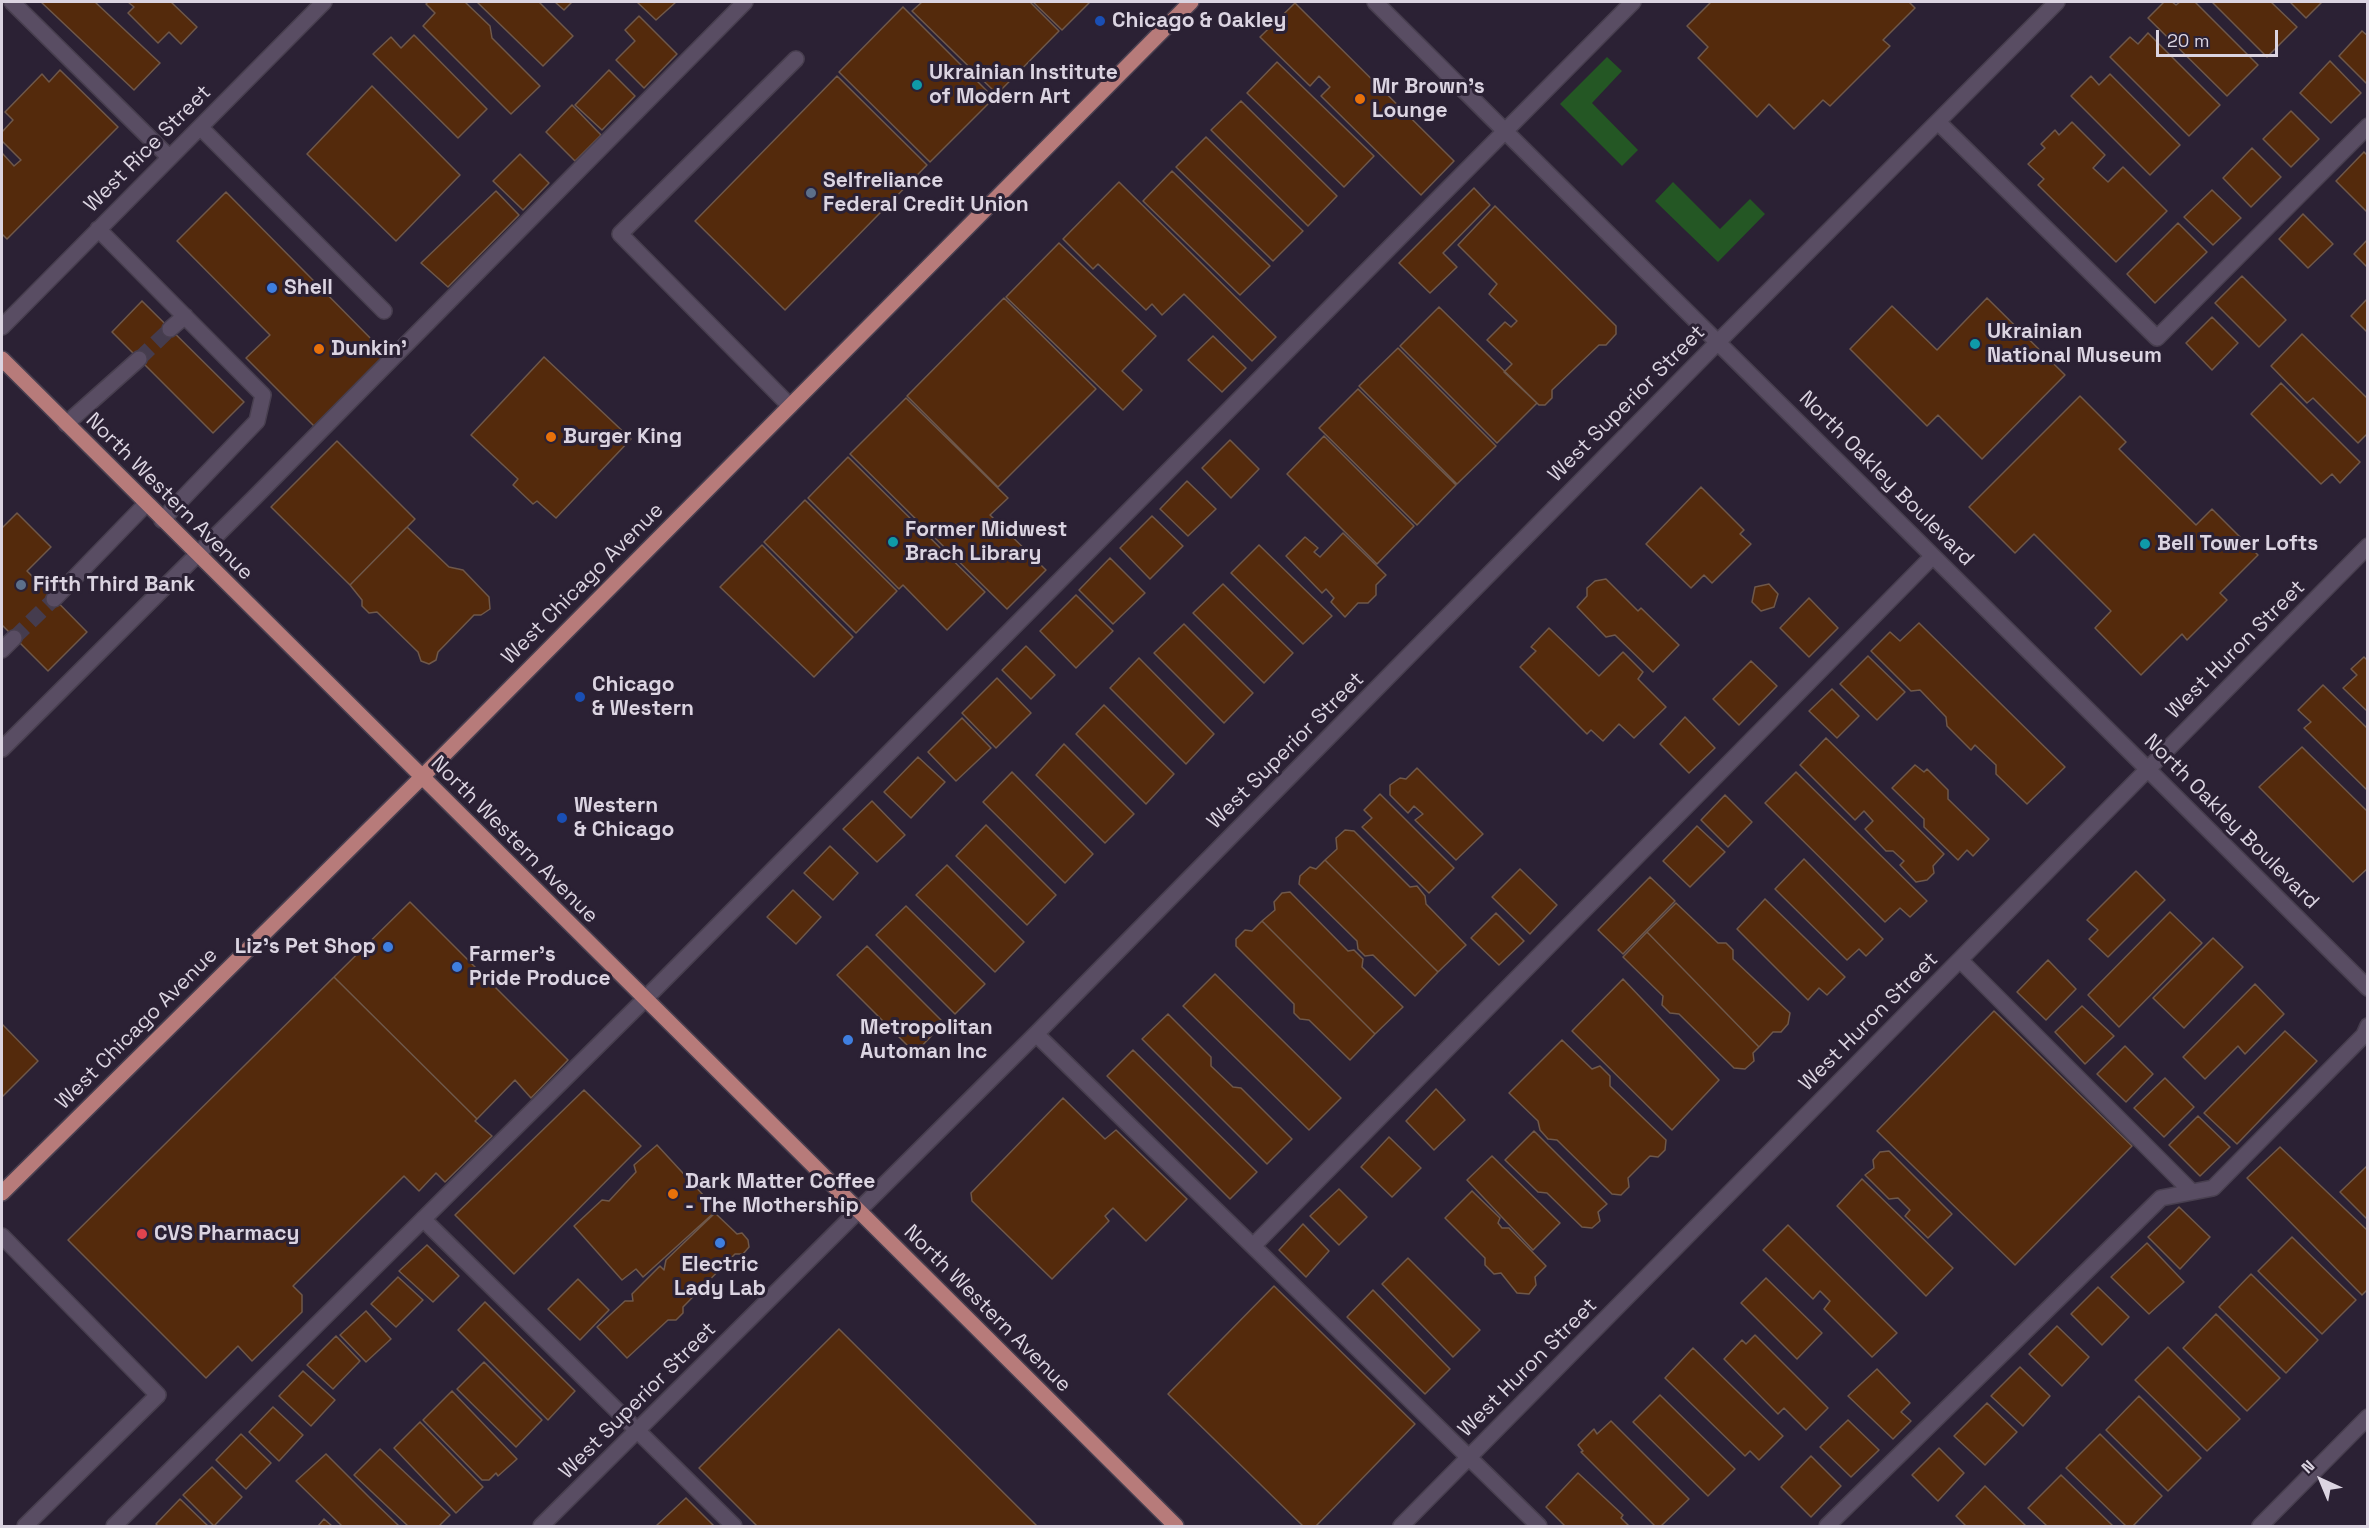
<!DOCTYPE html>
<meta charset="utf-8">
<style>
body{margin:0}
#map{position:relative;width:2369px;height:1528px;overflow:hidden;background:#2b2134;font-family:"Space Grotesk",sans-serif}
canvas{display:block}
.frame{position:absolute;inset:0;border:3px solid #dbd4e1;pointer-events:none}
.north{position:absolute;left:2291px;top:1450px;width:60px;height:60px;-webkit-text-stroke:4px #2b2134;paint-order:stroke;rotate:316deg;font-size:16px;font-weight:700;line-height:24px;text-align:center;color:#dbd4e1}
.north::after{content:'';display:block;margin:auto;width:21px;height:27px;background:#dbd4e1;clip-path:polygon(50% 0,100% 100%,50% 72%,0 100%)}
.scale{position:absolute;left:2156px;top:30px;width:122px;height:27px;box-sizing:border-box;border:3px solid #dbd4e1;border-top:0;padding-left:8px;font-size:18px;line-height:21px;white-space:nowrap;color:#dbd4e1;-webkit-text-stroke:4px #2b2134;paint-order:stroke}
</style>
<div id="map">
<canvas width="2369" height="1528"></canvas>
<div class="frame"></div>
<div class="north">N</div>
<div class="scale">20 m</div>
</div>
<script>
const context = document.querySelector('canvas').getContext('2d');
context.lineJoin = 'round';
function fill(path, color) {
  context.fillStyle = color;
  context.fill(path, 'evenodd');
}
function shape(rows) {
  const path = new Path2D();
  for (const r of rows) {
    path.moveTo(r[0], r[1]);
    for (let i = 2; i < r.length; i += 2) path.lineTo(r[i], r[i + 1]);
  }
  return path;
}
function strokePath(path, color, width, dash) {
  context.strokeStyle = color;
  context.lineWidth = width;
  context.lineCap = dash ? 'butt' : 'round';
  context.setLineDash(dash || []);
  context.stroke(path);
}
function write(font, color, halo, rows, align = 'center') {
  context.font = font + ' "Space Grotesk",sans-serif';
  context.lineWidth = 6;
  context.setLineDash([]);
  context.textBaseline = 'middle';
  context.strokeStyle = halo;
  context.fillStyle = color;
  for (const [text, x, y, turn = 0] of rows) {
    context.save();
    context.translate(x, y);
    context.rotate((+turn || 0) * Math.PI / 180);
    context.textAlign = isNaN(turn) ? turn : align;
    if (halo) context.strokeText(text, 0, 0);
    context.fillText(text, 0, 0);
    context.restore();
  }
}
fill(shape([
 [1607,57,1622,71,1592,103,1638,150,1622,166,1560,104],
 [1673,182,1720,229,1750,199,1765,214,1718,262,1655,201]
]), '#245724');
const building = shape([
 [41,2,95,2,160,63,134,90,41,2],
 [128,2,171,2,197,27,181,44,169,32,158,43,128,13,134,7,128,2],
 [428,2,465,2,490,26,492,38,540,86,511,114,423,26,435,13,426,4,428,2],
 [477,2,539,2,573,36,543,66,477,2],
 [555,2,572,2,564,10,555,2],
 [637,2,676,2,656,20,637,2],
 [922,2,1030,2,1059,31,997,94,912,11,922,2],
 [1033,2,1090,2,1062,30,1033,2],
 [1711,2,1909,2,1915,8,1883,40,1890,46,1830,106,1823,100,1794,129,1769,104,1757,117,1698,58,1708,47,1687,26,1711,2],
 [2164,2,2172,2,2176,5,2180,2,2195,2,2258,65,2227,96,2148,18,2164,2],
 [2212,2,2271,2,2297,27,2267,57,2212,2],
 [2290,2,2322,2,2306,18,2290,2],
 [1295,3,1454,161,1421,195,1321,96,1330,87,1319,76,1310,86,1260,37,1295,3],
 [903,7,994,98,930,162,839,72,903,7],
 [639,16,677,54,644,88,616,60,635,41,625,30,639,16],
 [2362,31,2368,36,2368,85,2339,56,2362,31],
 [2148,33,2220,105,2189,136,2110,57,2130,37,2138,44,2148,33],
 [414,35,487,109,458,138,373,54,391,37,401,48,414,35],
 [2330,61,2361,93,2331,123,2300,93,2330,61],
 [1277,62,1374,156,1344,187,1247,93,1277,62],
 [60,70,118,127,7,239,2,234,2,153,14,166,21,160,2,141,2,132,13,120,5,112,42,74,49,82,60,70],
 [609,70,635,96,602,130,575,105,609,70],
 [2110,74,2180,145,2150,175,2071,96,2091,76,2099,85,2110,74],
 [837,76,927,165,785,310,695,221,837,76],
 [372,86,460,175,396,241,307,154,372,86],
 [1241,101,1337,196,1308,226,1211,130,1241,101],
 [572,105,601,135,575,161,546,132,572,105],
 [2291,111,2319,139,2291,167,2263,139,2291,111],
 [2072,122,2105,155,2093,168,2108,182,2123,167,2167,211,2116,262,2038,185,2044,179,2028,164,2045,148,2041,144,2055,130,2059,135,2072,122],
 [1206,137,1303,231,1273,261,1176,167,1206,137],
 [2252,148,2281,177,2251,207,2223,178,2252,148],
 [2364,152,2368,156,2367,212,2336,181,2364,152],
 [520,154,549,183,523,210,493,181,520,154],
 [1172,171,1270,266,1240,295,1143,201,1172,171],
 [1119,182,1276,337,1252,361,1184,294,1162,315,1152,304,1146,310,1098,264,1093,269,1063,239,1119,182],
 [1474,188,1490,205,1443,253,1457,267,1430,293,1399,263,1474,188],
 [2212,190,2241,218,2213,245,2184,217,2212,190],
 [496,191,519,215,448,287,421,263,496,191],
 [226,192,384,352,384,359,315,427,246,358,270,335,177,241,226,192],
 [1495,206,1616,326,1616,334,1606,345,1599,345,1552,390,1552,398,1545,405,1539,405,1504,372,1512,364,1487,340,1505,322,1511,327,1517,321,1489,294,1497,284,1458,245,1495,206],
 [2303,214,2333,244,2308,268,2279,239,2303,214],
 [2178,223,2207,252,2155,303,2127,274,2178,223],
 [2368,239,2368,268,2354,254,2368,239],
 [1059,243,1156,336,1122,371,1142,390,1123,410,1006,297,1059,243],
 [2242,276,2286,320,2259,347,2215,303,2242,276],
 [1004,298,1096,389,998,487,907,396,1004,298],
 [1987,298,2065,375,1982,459,1938,415,1927,426,1850,349,1892,306,1937,350,1987,298],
 [2368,298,2368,333,2351,316,2368,298],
 [142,301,244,402,213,433,112,332,142,301],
 [1439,307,1537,403,1497,443,1400,346,1439,307],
 [2212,317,2238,343,2212,370,2186,343,2212,317],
 [2302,334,2368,399,2368,433,2358,443,2313,398,2307,403,2271,366,2302,334],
 [1213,336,1246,368,1222,392,1188,360,1213,336],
 [1398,348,1496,446,1457,484,1359,386,1398,348],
 [544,357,631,439,556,518,537,501,533,504,513,485,518,479,471,435,544,357],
 [2281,383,2360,462,2340,483,2332,474,2321,484,2251,414,2281,383],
 [1358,389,1456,485,1417,525,1319,428,1358,389],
 [2080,396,2126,442,2119,449,2196,525,2212,509,2258,555,2220,593,2227,600,2187,640,2182,634,2141,675,2095,628,2111,611,2034,534,2015,553,1969,507,2080,396],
 [906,398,1008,498,990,515,1046,570,1007,609,850,454,906,398],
 [1324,436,1414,526,1377,564,1287,474,1324,436],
 [1230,440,1259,469,1231,498,1202,468,1230,440],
 [337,441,415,519,350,585,271,507,337,441],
 [848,457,985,592,947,630,903,585,899,589,808,498,848,457],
 [1187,481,1216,509,1188,536,1160,509,1187,481],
 [1701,487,1744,530,1740,534,1751,544,1712,583,1704,575,1691,588,1646,544,1701,487],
 [805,500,897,591,856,633,764,542,805,500],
 [17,513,51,547,27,571,87,632,48,671,2,625,2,528,17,513],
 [1152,516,1183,546,1150,579,1120,548,1152,516],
 [407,527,449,567,463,570,489,597,490,609,481,615,474,615,438,652,436,660,429,664,421,661,418,652,377,612,369,613,362,606,362,600,350,585,407,527],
 [1343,533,1386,575,1376,585,1376,595,1368,603,1358,603,1345,617,1331,602,1334,598,1326,589,1322,593,1286,556,1305,537,1318,548,1314,552,1320,557,1343,533],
 [762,545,853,637,814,677,720,587,762,545],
 [1259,545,1332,616,1303,644,1231,573,1259,545],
 [1110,558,1145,593,1113,624,1079,590,1110,558],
 [1606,579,1638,611,1641,608,1679,645,1653,672,1615,635,1606,637,1577,607,1587,596,1587,588,1595,581,1606,579],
 [1223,584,1293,653,1264,683,1193,613,1223,584],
 [1769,584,1778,594,1774,607,1761,611,1752,602,1755,587,1769,584],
 [1076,595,1113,631,1076,668,1040,631,1076,595],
 [1809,598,1838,628,1809,657,1780,628,1809,598],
 [1919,623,2065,767,2027,804,1996,774,1996,765,1975,745,1971,750,1947,726,1946,717,1920,690,1911,691,1871,651,1890,632,1900,641,1919,623],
 [1184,624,1253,693,1224,723,1154,653,1184,624],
 [1549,628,1599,676,1623,652,1643,672,1638,679,1666,707,1634,738,1619,724,1603,741,1591,730,1587,734,1520,667,1536,651,1531,647,1549,628],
 [1026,646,1055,675,1031,699,1002,670,1026,646],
 [1868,656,1905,692,1877,720,1840,684,1868,656],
 [2364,657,2368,661,2368,712,2343,688,2357,675,2351,669,2364,657],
 [1139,658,1214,734,1186,764,1110,688,1139,658],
 [1751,661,1777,686,1739,725,1713,699,1751,661],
 [997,678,1031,713,996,748,962,713,997,678],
 [2323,685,2368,729,2368,791,2304,728,2311,722,2298,710,2323,685],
 [1832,689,1859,716,1837,738,1809,711,1832,689],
 [1104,705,1174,774,1146,804,1076,734,1104,705],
 [1685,717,1715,748,1689,773,1660,744,1685,717],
 [962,718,991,748,956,781,928,752,962,718],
 [1826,738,1944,854,1933,866,1934,873,1927,880,1916,882,1900,865,1904,861,1893,851,1886,851,1865,829,1873,821,1864,811,1855,820,1800,765,1826,738],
 [1064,744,1134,814,1105,843,1036,775,1064,744],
 [2302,747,2368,812,2368,868,2353,882,2259,787,2302,747],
 [918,757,945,782,911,818,884,792,918,757],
 [1915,765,1924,772,1927,769,1948,790,1948,799,1989,839,1973,856,1967,850,1958,860,1924,827,1924,819,1892,788,1915,765],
 [1417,768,1483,834,1456,860,1415,820,1423,814,1414,806,1408,813,1390,795,1390,785,1400,778,1406,779,1417,768],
 [1012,772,1093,854,1065,883,983,802,1012,772],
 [1796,772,1927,901,1910,917,1900,908,1885,922,1765,803,1796,772],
 [1380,794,1454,868,1429,893,1362,827,1372,818,1364,810,1380,794],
 [1725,795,1752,822,1728,847,1701,820,1725,795],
 [872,801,905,835,877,862,843,829,872,801],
 [986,825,1056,895,1027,925,956,856,986,825],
 [1697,826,1725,852,1690,887,1663,861,1697,826],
 [1345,830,1354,831,1410,887,1417,886,1425,896,1426,904,1466,945,1438,972,1325,860,1337,849,1336,838,1345,830],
 [830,846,858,873,833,900,804,873,830,846],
 [1804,859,1883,939,1866,956,1859,949,1847,960,1775,889,1804,859],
 [1325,860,1438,972,1415,996,1373,955,1365,956,1358,949,1357,941,1299,884,1300,876,1310,867,1316,869,1325,860],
 [947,865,1024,942,995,972,916,895,947,865],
 [1520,869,1557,905,1530,934,1492,897,1520,869],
 [2136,871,2165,900,2108,957,2089,939,2098,930,2087,920,2136,871],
 [1650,877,1675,901,1623,954,1598,930,1650,877],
 [793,890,821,917,796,944,767,917,793,890],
 [1290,892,1348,951,1354,950,1363,959,1362,967,1403,1007,1375,1034,1262,921,1275,910,1274,902,1282,893,1290,892],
 [1765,899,1845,977,1827,995,1819,988,1808,1000,1737,929,1765,899],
 [410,902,568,1060,531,1098,515,1080,477,1119,334,977,410,902],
 [1676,903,1718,943,1726,943,1733,950,1733,959,1790,1013,1788,1024,1781,1032,1773,1032,1759,1047,1647,932,1676,903],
 [906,906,985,984,955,1014,876,935,906,906],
 [2170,912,2202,943,2119,1027,2088,995,2170,912],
 [1496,913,1524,941,1499,965,1471,938,1496,913],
 [1262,921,1375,1034,1350,1060,1309,1020,1300,1019,1294,1013,1294,1004,1236,946,1236,939,1245,930,1252,931,1262,921],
 [1647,932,1759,1047,1753,1053,1754,1061,1745,1069,1734,1068,1679,1014,1670,1013,1662,1005,1663,996,1623,957,1647,932],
 [2213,938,2243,967,2184,1028,2153,998,2213,938],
 [867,946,944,1023,915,1053,837,975,867,946],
 [2048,960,2076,989,2046,1020,2017,992,2048,960],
 [1215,974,1341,1098,1309,1130,1183,1006,1215,974],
 [334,977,477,1119,475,1121,492,1136,445,1182,436,1173,419,1191,404,1176,293,1286,302,1295,302,1312,252,1361,238,1346,206,1378,68,1240,334,977],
 [1623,979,1719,1080,1672,1130,1572,1031,1623,979],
 [2255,984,2284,1014,2245,1054,2238,1046,2205,1079,2183,1057,2255,984],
 [2082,1006,2114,1036,2085,1064,2055,1032,2082,1006],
 [1994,1011,2132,1146,2015,1265,1877,1131,1994,1011],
 [1168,1014,1211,1057,1211,1066,1233,1087,1241,1088,1292,1139,1267,1164,1142,1039,1168,1014],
 [2,1024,38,1061,2,1097,2,1024],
 [2285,1031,2317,1061,2237,1144,2204,1113,2285,1031],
 [1562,1040,1592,1069,1600,1066,1610,1076,1610,1086,1666,1140,1665,1150,1658,1157,1650,1156,1628,1178,1629,1187,1621,1195,1612,1194,1557,1140,1548,1139,1540,1130,1538,1121,1509,1093,1562,1040],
 [2125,1046,2153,1074,2126,1102,2097,1074,2125,1046],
 [1133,1050,1257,1172,1230,1199,1107,1076,1133,1050],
 [2165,1078,2194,1107,2164,1137,2134,1108,2165,1078],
 [1436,1089,1465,1120,1434,1150,1406,1121,1436,1089],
 [584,1090,641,1146,514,1274,455,1215,584,1090],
 [1063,1098,1105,1139,1116,1130,1187,1199,1146,1241,1113,1208,1105,1216,1109,1221,1052,1279,972,1201,971,1193,1063,1098],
 [2198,1116,2230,1147,2200,1176,2169,1145,2198,1116],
 [1534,1131,1607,1204,1598,1212,1600,1221,1592,1228,1582,1227,1547,1193,1538,1192,1505,1160,1534,1131],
 [1389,1137,1421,1168,1392,1197,1361,1167,1389,1137],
 [657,1145,717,1210,643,1277,636,1269,622,1280,574,1226,602,1200,609,1201,636,1172,634,1165,657,1145],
 [2280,1147,2368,1231,2368,1289,2362,1295,2247,1178,2280,1147],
 [1889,1151,1952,1214,1928,1238,1905,1216,1910,1210,1898,1198,1889,1199,1865,1175,1874,1168,1873,1160,1880,1152,1889,1151],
 [1492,1156,1560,1223,1533,1250,1467,1180,1492,1156],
 [2368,1165,2368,1220,2340,1192,2368,1165],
 [1862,1179,1953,1268,1926,1296,1837,1206,1862,1179],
 [1339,1189,1367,1217,1339,1245,1310,1216,1339,1189],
 [1472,1191,1500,1218,1498,1223,1502,1228,1509,1228,1546,1266,1535,1277,1536,1285,1529,1294,1517,1293,1501,1273,1494,1274,1485,1265,1485,1258,1445,1218,1472,1191],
 [2179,1207,2210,1237,2180,1269,2148,1237,2179,1207],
 [715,1213,737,1234,742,1233,748,1240,749,1247,743,1254,735,1254,683,1307,683,1313,676,1320,668,1320,627,1358,597,1327,625,1301,633,1301,632,1294,660,1266,664,1270,666,1260,715,1213],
 [1303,1224,1329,1251,1306,1277,1279,1250,1303,1224],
 [1788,1225,1897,1333,1872,1357,1824,1309,1830,1301,1820,1291,1813,1299,1763,1250,1788,1225],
 [2292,1237,2356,1300,2322,1334,2258,1271,2292,1237],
 [2147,1243,2184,1282,2149,1314,2111,1277,2147,1243],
 [427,1245,459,1276,433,1302,399,1271,427,1245],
 [1408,1258,1480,1330,1453,1357,1382,1284,1408,1258],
 [2251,1274,2318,1340,2286,1373,2219,1307,2251,1274],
 [398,1277,423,1300,396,1327,371,1304,398,1277],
 [1766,1278,1822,1333,1797,1359,1741,1303,1766,1278],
 [578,1279,609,1310,580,1340,548,1309,578,1279],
 [1274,1286,1415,1424,1316,1526,1303,1526,1168,1394,1274,1286],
 [2098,1287,2129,1317,2102,1345,2071,1314,2098,1287],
 [1373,1290,1450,1369,1425,1394,1347,1317,1373,1290],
 [485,1302,575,1391,548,1420,458,1330,485,1302],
 [366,1311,391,1339,366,1362,340,1335,366,1311],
 [2216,1314,2280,1378,2247,1411,2183,1348,2216,1314],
 [2057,1326,2089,1357,2062,1386,2029,1354,2057,1326],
 [839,1329,1037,1526,757,1526,699,1468,839,1329],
 [1755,1335,1828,1408,1806,1430,1784,1408,1778,1414,1724,1359,1742,1340,1746,1344,1755,1335],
 [336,1336,360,1361,333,1389,307,1365,336,1336],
 [2168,1347,2240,1419,2207,1451,2135,1380,2168,1347],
 [1693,1348,1783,1436,1759,1460,1750,1451,1745,1456,1665,1378,1693,1348],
 [484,1362,542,1420,516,1447,457,1389,484,1362],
 [2020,1367,2050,1396,2023,1426,1991,1396,2020,1367],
 [1877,1369,1910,1403,1901,1412,1911,1421,1893,1439,1848,1396,1877,1369],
 [303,1371,335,1400,311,1426,279,1396,303,1371],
 [452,1391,517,1459,498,1476,496,1473,489,1480,482,1480,423,1420,452,1391],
 [1660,1395,1735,1469,1708,1496,1633,1422,1660,1395],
 [2139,1396,2201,1458,2168,1491,2106,1430,2139,1396],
 [1987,1403,2017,1432,1985,1465,1954,1436,1987,1403],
 [273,1407,303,1435,279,1461,249,1432,273,1407],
 [1848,1420,1879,1450,1851,1477,1820,1447,1848,1420],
 [1611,1421,1689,1499,1661,1526,1655,1526,1581,1452,1583,1451,1578,1445,1594,1429,1597,1434,1611,1421],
 [420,1422,483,1487,456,1513,394,1448,420,1422],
 [241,1434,271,1463,246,1489,216,1460,241,1434],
 [2100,1434,2162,1496,2133,1526,2126,1526,2066,1468,2100,1434],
 [1939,1448,1964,1473,1938,1501,1912,1475,1939,1448],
 [380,1449,450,1515,439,1526,408,1526,354,1475,380,1449],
 [326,1454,370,1498,399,1526,342,1526,296,1481,326,1454],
 [1811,1456,1841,1486,1811,1517,1781,1487,1811,1456],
 [212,1467,242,1497,214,1526,183,1495,212,1467],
 [1578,1473,1623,1515,1621,1518,1629,1526,1565,1526,1546,1507,1578,1473],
 [2061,1475,2113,1526,2047,1526,2028,1508,2061,1475],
 [1985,1486,2026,1526,1966,1526,1956,1516,1985,1486],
 [686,1498,714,1526,656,1526,686,1498],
 [180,1499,208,1526,158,1526,156,1524,180,1499],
 [324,1519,332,1526,318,1526,324,1519]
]);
fill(building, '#542a0c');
strokePath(building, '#6f584a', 1.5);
strokePath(shape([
 [139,359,170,329],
 [14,638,54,599]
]), '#453c4e', 15, [15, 8]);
const minor = shape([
 [12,2,169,157],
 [1375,2,2368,988],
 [1938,122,2157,338,2368,126],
 [200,127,384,311],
 [98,229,263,395,257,421,162,520],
 [2,327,324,2],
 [170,329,185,316],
 [790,406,620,234,796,59],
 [66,424,139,359],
 [54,599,146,504],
 [2,650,14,638],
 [2,749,255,497,745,2],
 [1960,960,2192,1192],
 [1036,1034,1539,1526],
 [423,1219,734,1526],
 [2,1236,158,1395,25,1526],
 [1253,1246,1933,556],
 [114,1526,645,999,1633,2],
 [541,1526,1036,1034,1718,342,2057,2],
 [1401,1526,2368,546],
 [1827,1526,2161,1198,2213,1188,2364,1035,2368,1026],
 [2260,1526,2368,1417]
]);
const major = shape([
 [2,359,1176,1526],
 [2,1193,421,778,1191,2]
]);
strokePath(minor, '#483f4f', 18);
strokePath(major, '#483f4f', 18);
strokePath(minor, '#594d63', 15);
strokePath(major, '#b77b7a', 15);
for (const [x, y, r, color] of [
 [1100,21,6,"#1a4fb4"],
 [917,85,6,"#0f9aa8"],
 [1360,99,6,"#e8710a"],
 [811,193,6,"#5c6f8a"],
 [272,288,6,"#3f7fe0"],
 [1975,344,6,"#0f9aa8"],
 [319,349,6,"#e8710a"],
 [551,437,6,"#e8710a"],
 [893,542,6,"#0f9aa8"],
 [2145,544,6,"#0f9aa8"],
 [21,585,6,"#5c6f8a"],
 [580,697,6,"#1a4fb4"],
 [562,818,6,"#1a4fb4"],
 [388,947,6,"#3f7fe0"],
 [457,967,6,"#3f7fe0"],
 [848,1040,6,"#3f7fe0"],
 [673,1194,6,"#e8710a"],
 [142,1234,6,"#e0444e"],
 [720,1243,6,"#3f7fe0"]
]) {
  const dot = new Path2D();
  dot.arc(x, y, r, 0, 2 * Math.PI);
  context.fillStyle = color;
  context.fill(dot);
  strokePath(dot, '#2b2134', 2);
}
write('bold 21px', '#dbd4e1', '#2b2134', [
 ["Chicago & Oakley",1112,21],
 ["Ukrainian Institute",929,73],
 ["of Modern Art",929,97],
 ["Mr Brown’s",1372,87],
 ["Lounge",1372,111],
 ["Selfreliance",823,181],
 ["Federal Credit Union",823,205],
 ["Shell",284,288],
 ["Ukrainian",1987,332],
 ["National Museum",1987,356],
 ["Dunkin'",331,349],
 ["Burger King",563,437],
 ["Former Midwest",905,530],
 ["Brach Library",905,554],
 ["Bell Tower Lofts",2157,544],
 ["Fifth Third Bank",33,585],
 ["Chicago",592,685],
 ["& Western",592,709],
 ["Western",574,806],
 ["& Chicago",574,830],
 ["Liz's Pet Shop",376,947,"right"],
 ["Farmer's",469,955],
 ["Pride Produce",469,979],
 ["Metropolitan",860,1028],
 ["Automan Inc",860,1052],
 ["Dark Matter Coffee",685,1182],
 ["- The Mothership",685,1206],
 ["CVS Pharmacy",154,1234],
 ["Electric",720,1265,"center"],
 ["Lady Lab",720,1289,"center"]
], 'left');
write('21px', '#dbd4e1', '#2b2134', [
 ["West Rice Street",148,149,-45],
 ["West Superior Street",1627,404,-45],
 ["North Oakley Boulevard",1886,479,45],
 ["North Western Avenue",169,497,45],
 ["West Chicago Avenue",583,584,-45],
 ["West Huron Street",2236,650,-45],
 ["West Superior Street",1286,751,-45],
 ["North Oakley Boulevard",2231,822,45],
 ["North Western Avenue",514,840,45],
 ["West Huron Street",1869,1022,-45],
 ["West Chicago Avenue",137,1029,-45],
 ["North Western Avenue",987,1309,45],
 ["West Huron Street",1528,1368,-45],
 ["West Superior Street",638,1401,-45]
]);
</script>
